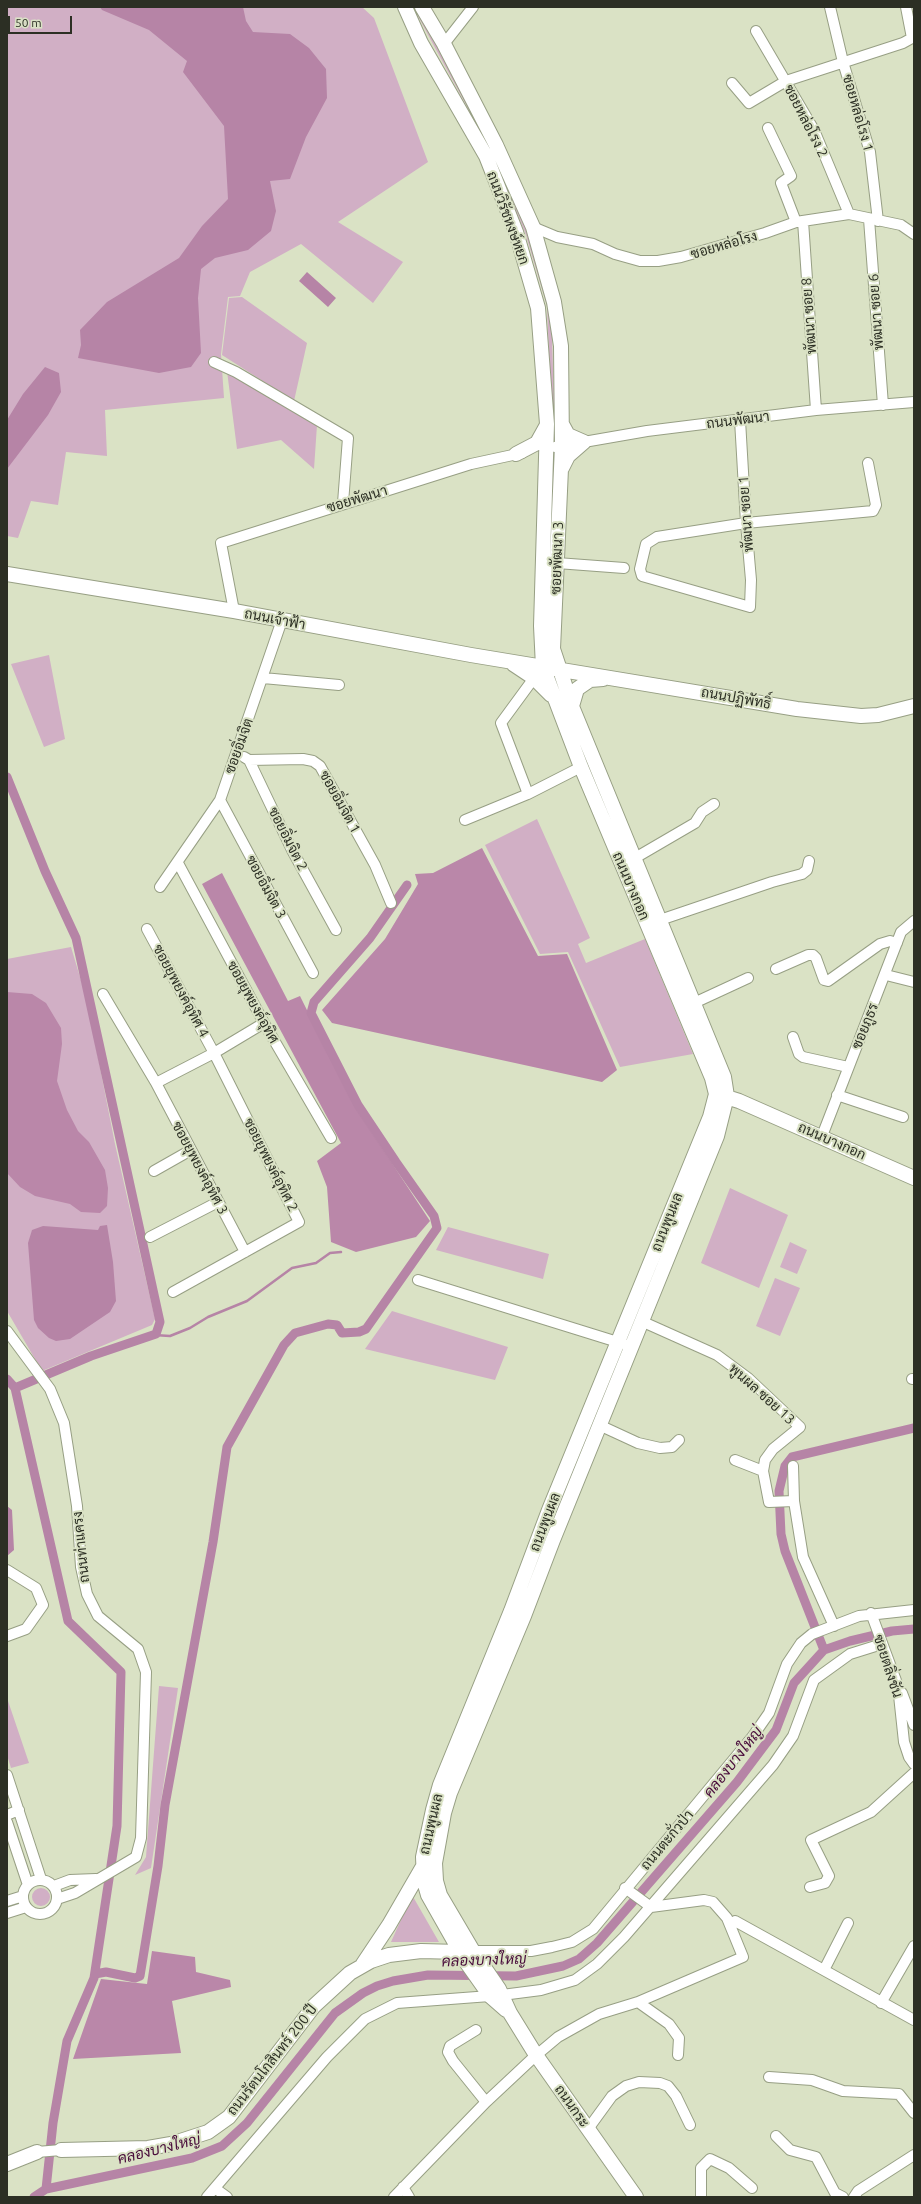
<!DOCTYPE html>
<meta charset="utf-8">
<style>
body{margin:0}
#map{position:relative;width:921px;height:2204px;overflow:hidden;background:#dae2c5;font-family:Ubuntu,sans-serif}
canvas{display:block}
.frame{position:absolute;inset:0;border:8px solid #2c2f24;pointer-events:none}
.scale{position:absolute;left:8px;top:16px;width:64px;height:18px;box-sizing:border-box;border:2px solid #2c2f24;border-top:0;padding-left:5px;font-size:12px;line-height:14px;white-space:nowrap;color:#2c2f24;-webkit-text-stroke:3px #dae2c5;paint-order:stroke}
</style>
<div id="map">
<canvas width="921" height="2204"></canvas>
<div class="frame"></div>
<div class="scale">50 m</div>
</div>
<script>
const context = document.querySelector('canvas').getContext('2d');
context.lineJoin = 'round';
function fill(path, color) {
  context.fillStyle = color;
  context.fill(path, 'evenodd');
}
function shape(rows) {
  const path = new Path2D();
  for (const r of rows) {
    if (r.length === 3) {
      path.moveTo(r[0] + r[2], r[1]);
      path.arc(r[0], r[1], r[2], 0, 2 * Math.PI);
      continue;
    }
    path.moveTo(r[0], r[1]);
    for (let i = 2; i < r.length; i += 2) path.lineTo(r[i], r[i + 1]);
  }
  return path;
}
function strokePath(path, color, width, dash) {
  context.strokeStyle = color;
  context.lineWidth = width;
  context.lineCap = dash ? 'butt' : 'round';
  context.setLineDash(dash || []);
  context.stroke(path);
}
function write(font, color, halo, rows, align = 'center') {
  context.font = font + ' Ubuntu,Sarabun,sans-serif';
  context.lineWidth = 4;
  context.setLineDash([]);
  context.textBaseline = 'middle';
  context.strokeStyle = halo;
  context.fillStyle = color;
  for (const [text, x, y, turn = 0] of rows) {
    context.save();
    context.translate(x, y);
    context.rotate((+turn || 0) * Math.PI / 180);
    context.textAlign = isNaN(turn) ? turn : align;
    if (halo) context.strokeText(text, 0, 0);
    context.fillText(text, 0, 0);
    context.restore();
  }
}
fill(shape([
 [7,7,362,7,374,18,428,162,338,222,403,262,373,303,301,244,250,272,240,296,228,297,221,354,224,398,105,410,107,456,66,452,58,505,31,501,18,538,7,536],
 [413,7,417,7,495,149,528,231,551,306,555,433,552,430,547,306,525,232,491,151],
 [242,297,307,343,294,401,222,355,229,298],
 [227,371,317,425,314,469,281,440,237,449],
 [49,655,65,739,44,747,11,664],
 [537,819,590,938,578,944,586,963,645,939,693,1054,620,1067,568,952,540,954,485,845],
 [71,947,86,997,115,1144,155,1319,152,1325,42,1371,7,1311,7,959],
 [730,1188,788,1215,759,1288,701,1263],
 [448,1227,549,1254,543,1279,436,1250],
 [790,1242,807,1250,797,1274,780,1267],
 [775,1278,800,1288,780,1336,756,1326],
 [392,1311,508,1347,495,1380,365,1349],
 [159,1686,178,1688,151,1868,135,1875,146,1857],
 [7,1698,29,1763,11,1768,7,1755],
 [41,1897,9],
 [412,1895,439,1942,391,1942]
]), '#d1afc5');
fill(shape([
 [482,848,538,956,567,954,617,1070,602,1082,332,1023,322,1010,385,939,418,884,415,874,433,873],
 [222,873,288,1001,300,996,355,1107,430,1221,416,1237,356,1252,331,1242,327,1187,317,1161,341,1143,202,884],
 [7,992,32,994,46,1003,61,1028,62,1044,57,1081,67,1110,78,1131,89,1142,105,1170,108,1188,107,1206,100,1213,81,1212,70,1204,35,1196,20,1187,7,1173],
 [152,1951,195,1957,196,1972,230,1980,231,1987,172,2001,181,2053,73,2059,101,1979,147,1984]
]), '#ba87a9');
fill(shape([
 [100,7,243,7,246,21,253,32,290,34,309,48,326,69,327,98,306,137,290,179,270,181,276,211,271,231,248,250,215,258,201,269,198,298,201,353,191,367,159,373,78,358,81,345,80,330,107,302,179,258,202,226,228,199,224,126,183,72,187,61,149,30,102,10],
 [307,272,336,298,328,307,299,281],
 [45,367,59,373,61,392,48,415,7,469,7,420,23,394],
 [107,1225,113,1262,116,1301,110,1312,70,1339,56,1341,49,1338,38,1328,34,1320,28,1243,32,1230,43,1226,98,1230,100,1226],
 [7,1506,12,1510,14,1550,7,1556]
]), '#b684a6');
strokePath(shape([
 [154,1335,170,1336,190,1328,208,1317,247,1301,292,1268,316,1263,330,1253,341,1252]
]), '#b684a6', 2.5);
strokePath(shape([
 [7,777,45,871,76,938,160,1322,156,1334,91,1356,15,1388],
 [7,1379,15,1388,68,1621,121,1672,117,1826,94,1978,67,2041,53,2123,46,2189],
 [824,1650,785,1551,781,1534,779,1491,785,1466,792,1457,914,1428],
 [95,1974,106,1972,135,1978,140,1976,158,1866,165,1805,213,1542,227,1447,284,1345,295,1333,328,1324,337,1325,342,1333,359,1332,366,1329,437,1228,434,1216,396,1162,358,1105,311,1013,314,1002,370,938,407,885],
 [34,2197,46,2189,192,2158,222,2146,247,2123,335,2013,363,1993,377,1986,393,1981,428,1975,516,1976,563,1966,579,1959,597,1943,737,1782,776,1730,794,1683,824,1650,850,1641,892,1631,914,1629]
]), '#b684a6', 9);
const street = shape([
 [830,7,843,62,870,152,878,221],
 [756,31,814,130,849,214],
 [444,44,473,7],
 [732,83,749,103,786,81,903,43,912,38,906,7],
 [768,128,791,176,781,183,796,222],
 [869,219,883,405],
 [803,221,816,410],
 [533,227,557,237,593,244,615,254,640,261,658,261,681,257,765,233,796,222,849,214,901,225,914,234],
 [214,362,236,372,348,438,343,503],
 [740,420,746,523,751,580,750,607,642,576,640,569,646,544,657,537,746,523,873,511,876,505,868,463],
 [555,447,647,431,816,410,914,402],
 [557,563,624,568],
 [234,611,221,543,471,464,522,453],
 [263,678,339,685],
 [244,757,249,760,292,850,336,930],
 [249,760,303,759,313,761,320,766,375,865,391,903],
 [528,794,501,723,534,678],
 [220,800,313,973],
 [465,820,528,794,581,767],
 [635,858,695,823,702,812,714,804],
 [178,863,264,1023,331,1138],
 [160,887,220,800,282,620],
 [660,920,772,882,802,874,807,870,809,861],
 [147,929,214,1053,299,1222,173,1292],
 [776,969,808,955,813,955,816,958,824,980,828,981,880,944,890,941,897,943],
 [886,975,914,982],
 [103,994,156,1083,245,1252],
 [694,1003,748,978],
 [793,1037,799,1054,803,1057,848,1067],
 [156,1083,214,1053,264,1023],
 [837,1095,903,1117],
 [822,1136,901,932,914,921],
 [154,1171,191,1150],
 [150,1237,218,1202],
 [418,1280,624,1344],
 [641,1321,717,1355,748,1378,800,1427,773,1449,765,1460,763,1471,769,1502,794,1501],
 [7,1331,50,1389,64,1423,77,1506,81,1567,87,1594,98,1616,138,1649,146,1672,141,1838,136,1857,75,1893,57,1899],
 [912,1379,914,1379],
 [599,1425,638,1443,660,1448,672,1447,679,1440],
 [735,1460,763,1471],
 [793,1466,794,1501,803,1557,834,1626],
 [7,1570,36,1588,43,1605,26,1629,7,1636],
 [871,1613,898,1686,904,1742,909,1757,914,1764],
 [902,1693,914,1725],
 [7,1775,41,1879],
 [7,1815,19,1810],
 [7,1822,28,1885],
 [40,1897,17],
 [54,1886,70,1880,96,1879],
 [810,1887,825,1883,829,1876,811,1840,871,1812,914,1773],
 [625,1888,651,1907,704,1900,713,1902,727,1918,743,1957,638,2002],
 [7,1901,23,1896],
 [7,1913,26,1907],
 [735,1921,914,2020],
 [468,1951,531,1951,552,1947,572,1942,593,1929,753,1736,769,1713,787,1664,801,1643,812,1634,859,1616,914,1610],
 [824,1970,848,1923],
 [502,1995,541,1990,575,1980,597,1964,624,1937,773,1765,793,1736,814,1680,850,1654,882,1644],
 [881,2003,914,1946],
 [476,2030,450,2046,448,2052,453,2061,486,2102],
 [769,2077,812,2080,843,2091,899,2094,914,2113],
 [588,2129,612,2096,626,2086,639,2082,660,2083,668,2086,676,2096,690,2125],
 [776,2136,790,2150,816,2157,835,2193,843,2197],
 [37,2152,61,2150],
 [403,2187,409,2197],
 [216,2189,227,2197],
 [207,2197,327,2057,365,2019,397,2003,490,1996],
 [394,2197,486,2102,533,2058,558,2037,599,2014,638,2002,669,2024,679,2038,678,2055],
 [701,2197,701,2168,710,2159,729,2168,752,2188],
 [854,2197,858,2191,914,2155]
]);
const secondary = shape([
 [405,7,421,43,486,156,516,232,538,308,547,424,541,626,543,667,581,767,712,1078,716,1094,710,1117,549,1510,511,1611,440,1785,433,1810,423,1857,424,1881,428,1895,466,1962,490,1996,506,2010],
 [422,7,444,44,496,145,533,227,554,302,561,346,562,446,553,649,573,709,724,1077,727,1096,717,1136,553,1540,524,1616,450,1793,444,1813,435,1863,436,1881,440,1895,473,1951,499,1989,510,2013,536,2055,636,2197],
 [516,454,537,443,547,425],
 [562,468,568,456,584,442,568,435,562,424],
 [7,574,234,611,471,655,797,709,861,716,878,715,914,706],
 [513,664,534,678,551,695],
 [572,706,577,689,590,680,603,679],
 [720,1095,739,1101,914,1178],
 [363,1964,389,1925,422,1868],
 [61,2150,148,2148,171,2144,208,2132,229,2117,314,2006,350,1973,371,1961,389,1955,421,1951,459,1952],
 [7,2164,37,2152]
]);
strokePath(street, '#979f84', 12);
strokePath(secondary, '#979f84', 16);
strokePath(street, '#fff', 10);
strokePath(secondary, '#fff', 14);
write('14px', '#2c2f24', '#dae2c5', [
 ["ซอยหล่อโรง 1",858,113,74],
 ["ซอยหล่อโรง 2",806,121,63],
 ["ถนนวิรัชหงษ์หยก",508,218,70],
 ["ซอยหล่อโรง",724,245,-16],
 ["พัฒนา ซอย 6",876,312,-94],
 ["พัฒนา ซอย 8",809,316,-94],
 ["ถนนพัฒนา",738,420,-7],
 ["ซอยพัฒนา",357,499,-17],
 ["พัฒนา ซอย 1",746,514,-94],
 ["ซอยพัฒนา 3",557,558,-88],
 ["ถนนเจ้าฟ้า",275,619,11],
 ["ถนนปฏิพัทธิ์",736,698,10],
 ["ซอยอิ่มจิต",239,746,-70],
 ["ซอยอิ่มจิต 1",340,802,61],
 ["ซอยอิ่มจิต 2",288,839,63],
 ["ถนนบางกอก",631,886,67],
 ["ซอยอิ่มจิต 3",266,887,62],
 ["ซอยยุพยงค์อุทิศ 4",181,991,62],
 ["ซอยยุพยงค์อุทิศ",253,1002,61],
 ["ซอยภูธร",865,1026,-68],
 ["ถนนบางกอก",832,1141,24],
 ["ซอยยุพยงค์อุทิศ 2",271,1165,63],
 ["ซอยยุพยงค์อุทิศ 3",200,1168,62],
 ["ถนนพูนผล",667,1222,-68],
 ["พูนผล ซอย 13",762,1394,42],
 ["ถนนพูนผล",545,1522,-69],
 ["ถนนท่าแครง",81,1547,-96],
 ["ซอยตลิ่งชัน",888,1666,72],
 ["ถนนพูนผล",431,1824,-77],
 ["ถนนตะกั่วป่า",667,1840,-50],
 ["ถนนรัตนโกสินทร์ 200 ปี",272,2060,-52],
 ["ถนนกระ",572,2106,55]
]);
write('italic 15px', '#480b3a', '#dae2c5', [
 ["คลองบางใหญ่",733,1762,-52],
 ["คลองบางใหญ่",484,1960,-2],
 ["คลองบางใหญ่",159,2149,-14]
]);
</script>
